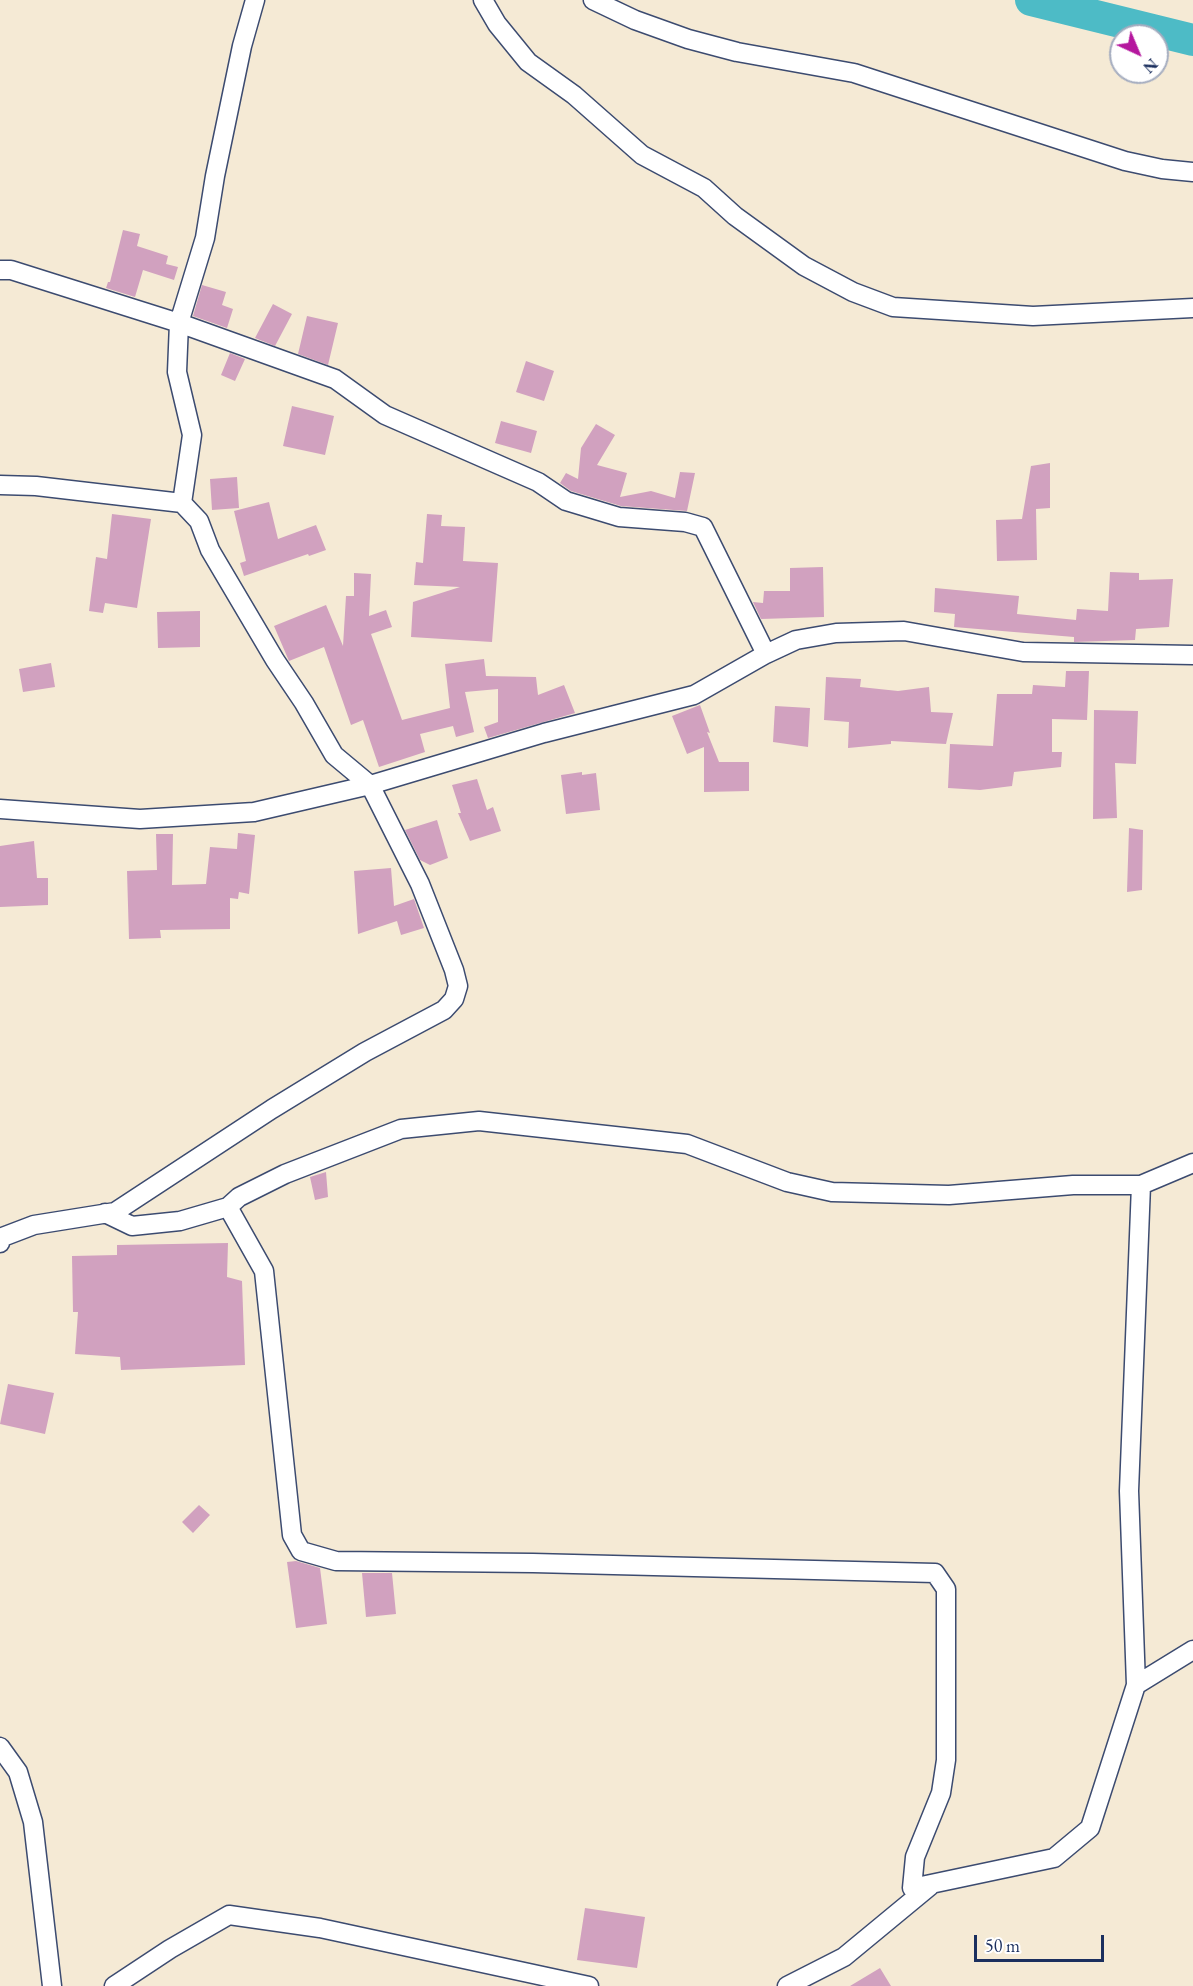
<!DOCTYPE html>
<style>
body{margin:0}
#map{position:relative;width:1193px;height:1986px;overflow:hidden;background:#f5ead5;font-family:"EB Garamond",serif}
canvas{display:block}
.north{position:absolute;left:1109px;top:24px;width:60px;height:60px;box-sizing:border-box;background:#fff;border:2px solid #a4acbf;border-radius:50%;rotate:136deg;font-size:16px;font-weight:700;line-height:24px;text-align:center;color:#1b2f5e}
.north::after{content:'';display:block;margin:auto;width:21px;height:27px;background:#b5179e;clip-path:polygon(50% 0,100% 100%,50% 72%,0 100%)}
.scale{position:absolute;left:974px;top:1935px;width:130px;height:27px;box-sizing:border-box;border:3px solid #1b2f5e;border-top:0;padding-left:8px;font-size:18px;line-height:21px;white-space:nowrap;color:#1b2f5e;-webkit-text-stroke:4px #fff;paint-order:stroke}
</style>
<div id="map">
<canvas width="1193" height="1986"></canvas>
<div class="north">N</div>
<div class="scale">50 m</div>
</div>
<script>
const context = document.querySelector('canvas').getContext('2d');
context.lineJoin = 'round';
function shape(rows) {
  const path = new Path2D();
  for (const r of rows) {
    path.moveTo(r[0], r[1]);
    for (let i = 2; i < r.length; i += 2) path.lineTo(r[i], r[i + 1]);
  }
  return path;
}
function strokePath(path, color, width, dash) {
  context.strokeStyle = color;
  context.lineWidth = width;
  context.lineCap = dash ? 'butt' : 'round';
  context.setLineDash(dash || []);
  context.stroke(path);
}
function fill(path, color) {
  context.fillStyle = color;
  context.fill(path, 'evenodd');
}
strokePath(shape([
 [1031,0,1193,40]
]), '#4dbbc6', 32);
fill(shape([
 [123,230,140,234,137,246,168,256,166,264,178,267,174,280,143,270,135,297,106,288,108,282,110,282],
 [202,285,226,292,222,305,233,309,227,328,193,316],
 [273,304,292,314,275,346,255,338],
 [307,316,338,323,328,365,298,354],
 [230,353,245,359,235,381,221,375],
 [526,361,554,371,544,401,516,392],
 [292,406,334,416,325,455,283,446],
 [501,421,537,431,531,453,495,443],
 [596,424,615,435,597,465,627,473,620,497,651,491,675,498,680,472,695,473,687,511,621,506,571,491,560,483,566,473,578,479,581,448],
 [1050,463,1050,508,1036,509,1037,560,997,561,996,520,1022,519,1031,466],
 [237,477,239,508,212,510,210,479],
 [269,502,278,539,316,525,326,550,309,556,308,554,244,576,240,563,246,561,234,511],
 [112,514,151,519,137,608,105,603,103,613,89,611,96,557,107,559],
 [427,514,442,515,441,526,465,527,463,561,498,563,492,642,411,637,413,602,460,587,414,585,416,562,423,563],
 [823,567,824,617,761,619,753,602,763,603,764,591,790,591,790,568],
 [1110,572,1139,573,1139,580,1173,579,1169,627,1136,629,1135,640,1074,642,1074,637,954,627,955,614,934,612,935,588,1019,596,1017,614,1076,620,1077,609,1108,611],
 [354,573,371,574,369,616,386,610,392,627,371,634,402,720,450,708,445,664,484,659,486,676,536,677,538,695,564,685,575,713,488,738,484,727,498,722,498,689,465,692,474,732,456,737,453,726,420,734,425,752,379,767,363,720,351,725,324,647,289,661,274,626,326,605,343,646,346,596,354,596],
 [200,611,200,647,158,648,157,612],
 [51,663,55,687,23,692,19,669],
 [1066,671,1089,671,1087,720,1052,719,1052,752,1062,752,1061,767,1014,772,1012,786,980,790,948,788,950,744,993,746,997,694,1032,694,1033,685,1065,687],
 [826,677,861,679,860,687,898,691,929,687,931,712,953,713,946,744,891,741,891,744,848,748,849,722,824,720],
 [700,705,710,733,707,732,719,762,749,762,749,791,704,792,704,747,687,754,672,716],
 [775,706,810,708,808,747,773,742],
 [1094,710,1138,711,1136,764,1115,763,1117,818,1093,819],
 [582,772,582,775,596,773,600,810,566,814,561,775],
 [477,779,487,810,493,807,501,831,470,841,458,813,461,813,452,785],
 [437,820,448,858,430,865,420,860,405,830],
 [1129,828,1143,830,1142,890,1127,892],
 [238,833,255,835,249,894,239,892,238,899,230,898,230,929,160,930,161,938,129,939,127,871,157,870,156,834,173,834,172,885,206,884,210,847,237,849],
 [34,841,37,878,48,878,48,905,0,907,0,846],
 [391,868,394,906,414,899,424,928,401,935,397,921,358,934,354,871],
 [326,1172,328,1197,315,1200,310,1177],
 [228,1243,227,1277,242,1281,245,1365,121,1370,120,1357,75,1354,78,1312,73,1312,72,1256,117,1255,117,1245],
 [8,1384,54,1393,45,1434,0,1424],
 [199,1505,210,1515,193,1533,182,1522],
 [296,1561,320,1568,327,1624,296,1628,287,1562],
 [362,1573,392,1573,396,1614,366,1617],
 [585,1908,645,1917,637,1968,577,1960],
 [880,1968,891,1986,850,1986]
]), '#d1a1bf');
const street = shape([
 [483,0,497,24,528,62,574,95,642,155,704,188,735,216,804,266,853,292,893,307,1033,316,1193,308],
 [593,0,635,20,688,39,737,52,854,73,1125,161,1162,169,1193,172],
 [0,270,11,270,179,323,335,379,385,415,538,482,566,501,619,517,685,522,703,527,766,654],
 [0,485,36,486,182,503,199,521,210,550,275,660,304,703,334,755,370,785,420,884,454,970,458,986,454,999,444,1010,365,1052,272,1109,115,1212,34,1225,0,1238,0,1243],
 [182,503,192,435,177,372,179,323,205,238,215,176,242,46,255,0],
 [0,809,140,819,254,812,370,785,544,733,694,695,766,654,796,640,836,633,904,631,1023,652,1193,655],
 [228,1207,264,1271,292,1535,301,1551,336,1561,533,1563,935,1573,946,1589,946,1760,941,1793,915,1857,912,1888,1054,1858,1090,1828,1136,1685,1129,1491,1141,1185],
 [105,1213,132,1226,180,1221,228,1207,239,1197,285,1174,401,1129,479,1121,687,1144,787,1182,832,1192,949,1195,1073,1185,1141,1185,1193,1163],
 [1136,1685,1193,1650],
 [0,1747,18,1772,33,1822,52,1986],
 [114,1986,170,1949,229,1915,320,1928,589,1986],
 [787,1986,844,1957,930,1886]
]);
strokePath(street, '#3c4b70', 21);
strokePath(street, '#fff', 18);
</script>
